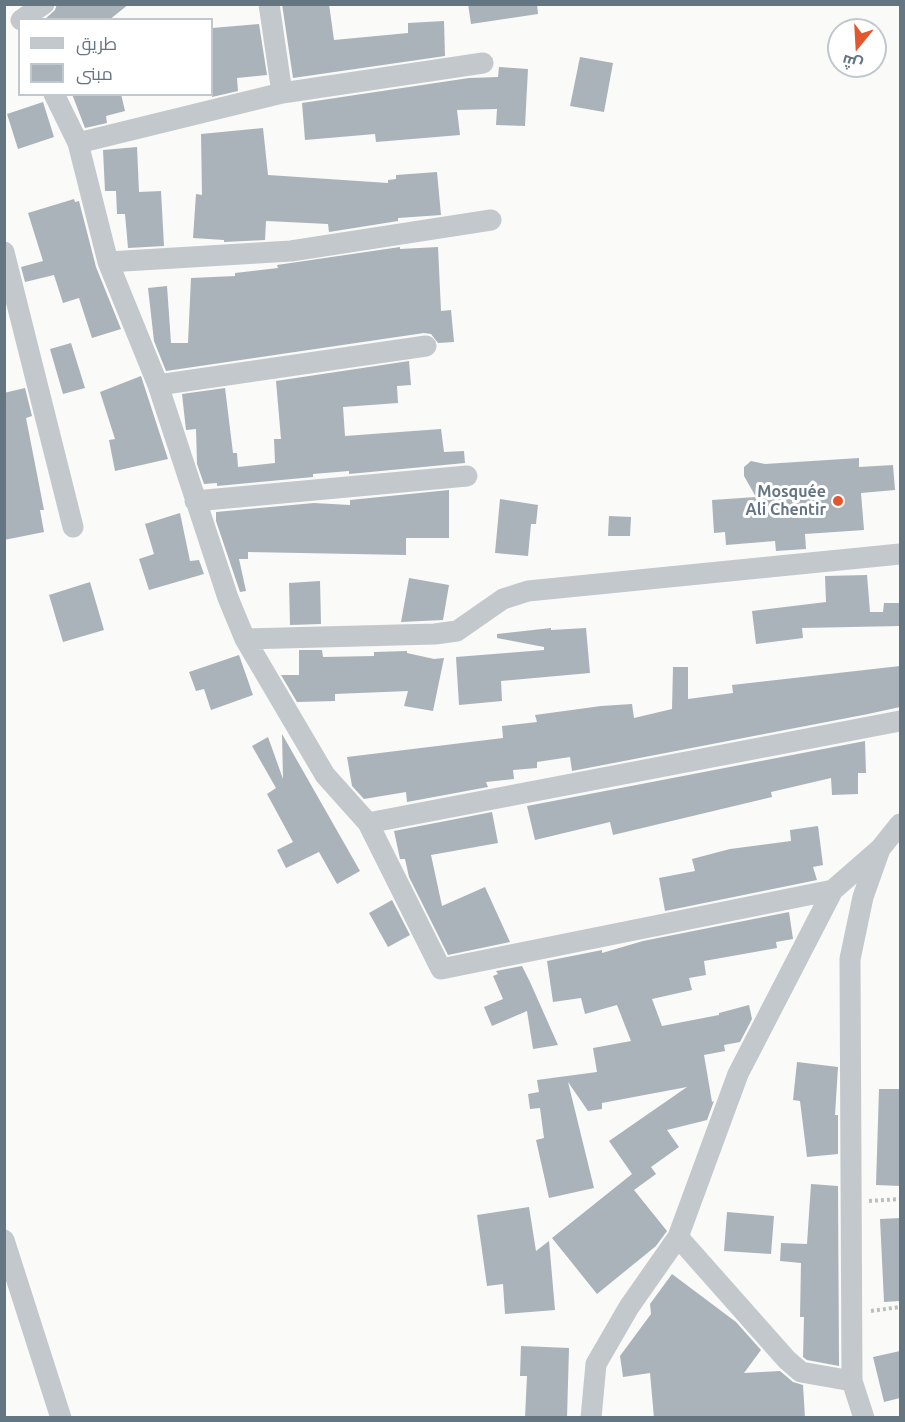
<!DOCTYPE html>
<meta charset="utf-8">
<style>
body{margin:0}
#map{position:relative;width:905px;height:1422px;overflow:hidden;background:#fafaf8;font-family:Ubuntu,Cairo,sans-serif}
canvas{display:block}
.frame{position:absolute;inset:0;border:6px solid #657683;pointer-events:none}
.legend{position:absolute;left:18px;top:18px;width:195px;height:78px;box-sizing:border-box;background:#fff;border:2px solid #c1c8cd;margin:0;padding:8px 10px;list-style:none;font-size:18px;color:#657683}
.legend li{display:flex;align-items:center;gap:12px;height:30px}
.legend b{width:30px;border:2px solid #c1c8cd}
.north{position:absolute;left:827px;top:18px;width:60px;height:60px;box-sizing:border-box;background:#fff;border:2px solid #c1c8cd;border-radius:50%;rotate:198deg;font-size:16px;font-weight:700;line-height:24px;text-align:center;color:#657683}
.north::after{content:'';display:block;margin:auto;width:21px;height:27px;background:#e4572e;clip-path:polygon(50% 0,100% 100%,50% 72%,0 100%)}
</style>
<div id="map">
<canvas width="905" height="1422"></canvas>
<div class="frame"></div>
<ul class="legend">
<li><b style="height:8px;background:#c3c8cc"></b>طريق</li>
<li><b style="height:16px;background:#aab3b9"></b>مبنى</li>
</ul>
<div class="north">ش</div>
</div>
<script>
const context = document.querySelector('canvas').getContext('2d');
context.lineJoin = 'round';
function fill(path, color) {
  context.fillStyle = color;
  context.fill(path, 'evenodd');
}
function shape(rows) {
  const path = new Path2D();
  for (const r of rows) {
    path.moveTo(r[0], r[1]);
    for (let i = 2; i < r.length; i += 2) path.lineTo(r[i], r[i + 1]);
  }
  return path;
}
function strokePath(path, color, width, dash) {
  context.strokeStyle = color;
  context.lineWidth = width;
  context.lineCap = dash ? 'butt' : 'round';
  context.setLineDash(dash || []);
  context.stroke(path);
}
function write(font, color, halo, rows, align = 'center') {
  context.font = font + ' Ubuntu,sans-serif';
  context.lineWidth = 6;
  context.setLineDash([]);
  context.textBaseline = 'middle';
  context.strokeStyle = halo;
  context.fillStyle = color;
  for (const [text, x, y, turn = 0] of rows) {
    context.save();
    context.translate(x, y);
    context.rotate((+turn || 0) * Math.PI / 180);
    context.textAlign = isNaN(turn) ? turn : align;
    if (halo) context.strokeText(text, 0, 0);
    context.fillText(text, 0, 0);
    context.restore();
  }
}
fill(shape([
 [57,4,129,4,109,20,44,20,55,10],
 [282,4,329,4,334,40,408,33,408,23,444,21,445,56,293,78],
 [468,4,537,4,538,14,471,24],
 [259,24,267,75,237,78,238,91,212,97,212,28],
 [580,57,613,63,604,112,570,106],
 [499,67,528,69,525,126,496,125,497,109,457,110,460,135,376,142,375,134,305,140,302,103,469,78,498,77],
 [72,94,121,94,125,111,106,116,107,123,85,128],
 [43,102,54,137,18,149,7,114],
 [263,128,268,175,388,183,388,180,396,179,396,175,437,172,441,215,398,218,398,221,329,232,328,224,266,221,265,240,224,242,224,240,193,238,196,194,202,195,201,134],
 [137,147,139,192,161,191,164,246,128,248,125,214,117,214,116,191,105,191,103,150],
 [74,199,75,202,79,201,96,267,121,329,92,338,79,298,63,303,54,275,25,282,21,267,43,261,28,213],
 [400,247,400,249,438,247,441,311,451,310,454,342,438,343,431,334,424,333,166,371,154,341,148,288,167,286,171,343,188,343,191,278,235,276,235,273,278,268,277,265],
 [71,343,85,388,63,394,50,349],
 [409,361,411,385,397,386,398,403,343,407,345,436,441,429,444,452,464,451,465,463,349,474,349,471,313,474,313,477,217,486,217,483,204,484,197,464,196,429,186,430,182,394,225,388,233,453,237,453,238,467,275,463,274,439,281,439,276,381],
 [141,376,168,459,115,471,109,440,115,439,100,392],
 [25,388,32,416,26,418,44,510,40,510,44,532,4,540,4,393],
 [859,458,859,467,893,465,895,490,861,493,864,530,805,534,806,549,776,551,775,541,726,545,725,532,714,533,712,500,756,497,744,476,744,467,751,461,765,464],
 [449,490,449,538,406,538,406,555,248,552,248,559,239,559,246,591,240,592,216,521,216,512,314,503,350,505,350,500],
 [500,499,538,505,536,524,531,524,528,556,495,553],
 [180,513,190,561,199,560,204,574,149,590,139,559,154,554,145,524],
 [609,516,631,517,630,536,608,536],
 [867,575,870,612,883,612,884,603,900,603,900,626,802,628,803,638,756,644,752,611,826,602,825,576],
 [409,578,449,585,443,620,401,622],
 [320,581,321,624,290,625,289,583],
 [90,582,104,630,63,642,49,595],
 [551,628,551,630,586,628,590,673,501,681,502,701,459,705,456,657,544,650,544,647,497,638,497,634],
 [299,650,322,650,323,657,374,656,374,652,407,651,407,653,434,659,444,658,433,711,404,706,408,691,335,694,335,701,297,702,281,675,299,675],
 [239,655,253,695,211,710,204,689,196,691,189,672],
 [900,666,900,707,868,714,572,771,570,757,537,762,537,768,513,770,514,779,486,782,488,787,407,802,406,792,364,799,352,786,347,757,503,738,502,726,537,722,535,715,601,706,632,704,634,718,672,709,673,667,688,667,688,699,733,693,732,685],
 [282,734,360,871,337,884,319,852,286,868,277,850,293,842,267,794,276,788,252,746,268,737,283,779],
 [865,741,866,773,858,773,858,794,832,795,831,778,771,792,772,797,613,835,610,822,535,840,527,806],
 [492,812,498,843,431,855,442,906,485,887,510,942,448,955,409,877,405,859,400,859,394,831],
 [818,826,823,865,813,867,817,880,665,911,659,878,695,871,692,859,730,849,791,841,790,830],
 [392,900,410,935,388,947,369,913],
 [789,912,793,939,776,942,777,948,704,961,706,975,689,978,692,990,652,999,662,1026,719,1015,719,1013,749,1005,752,1019,740,1042,724,1045,725,1051,704,1055,712,1102,714,1101,707,1120,667,1130,679,1147,651,1167,656,1174,634,1190,667,1231,656,1246,597,1294,552,1238,632,1174,609,1141,687,1087,602,1103,602,1109,588,1111,568,1082,594,1188,549,1198,536,1140,544,1138,540,1108,530,1109,528,1094,539,1092,537,1080,597,1072,593,1048,631,1041,617,1005,585,1014,581,998,553,1002,547,961,602,950,602,953,643,941],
 [522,966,530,982,558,1045,533,1049,527,1011,492,1026,484,1007,503,999,493,976,498,974,496,971],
 [797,1062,838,1067,835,1115,838,1115,838,1154,807,1157,800,1101,793,1100],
 [879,1089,900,1089,900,1186,876,1185],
 [811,1184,838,1186,839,1366,807,1360,803,1357,804,1317,800,1317,801,1263,780,1261,781,1243,807,1244],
 [529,1207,536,1251,549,1241,555,1310,505,1314,503,1284,487,1286,477,1215],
 [727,1212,774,1216,771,1254,724,1251],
 [900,1218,900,1301,884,1302,880,1219],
 [672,1274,736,1322,761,1350,744,1373,780,1371,793,1382,803,1385,805,1418,654,1418,650,1373,623,1377,620,1356,651,1314,650,1304],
 [521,1346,569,1348,567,1418,525,1418,527,1376,520,1376],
 [900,1351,900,1398,884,1402,873,1357]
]), '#aab3b9');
strokePath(shape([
 [869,1201,900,1199],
 [871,1311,900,1307]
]), '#bbbfc2', 4, [3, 3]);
strokePath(shape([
 [269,4,282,93],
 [21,20,44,4],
 [54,94,78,143,108,262,158,385,228,598,245,639,325,775,368,823,441,969,833,890,880,849],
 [78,143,282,93,483,63],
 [4,252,73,527],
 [108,262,291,251,491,220],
 [158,385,426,346],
 [195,501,467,476],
 [245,639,435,634,457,631,503,599,528,591,900,554],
 [368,823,900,721],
 [833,890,738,1074,678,1237,787,1360,801,1372,852,1381],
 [4,1240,61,1418],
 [591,1418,596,1364,629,1307,678,1237],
 [864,1418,852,1381,850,959,863,897,880,849,900,824]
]), '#c3c8cc', 21);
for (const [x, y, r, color] of [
 [838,501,6,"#e4572e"]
]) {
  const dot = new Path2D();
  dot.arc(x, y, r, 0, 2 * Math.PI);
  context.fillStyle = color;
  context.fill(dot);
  strokePath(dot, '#fff', 2);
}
write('bold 16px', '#657683', '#fff', [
 ["Mosquée",826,492],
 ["Ali Chentir",826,510]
], 'right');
</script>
